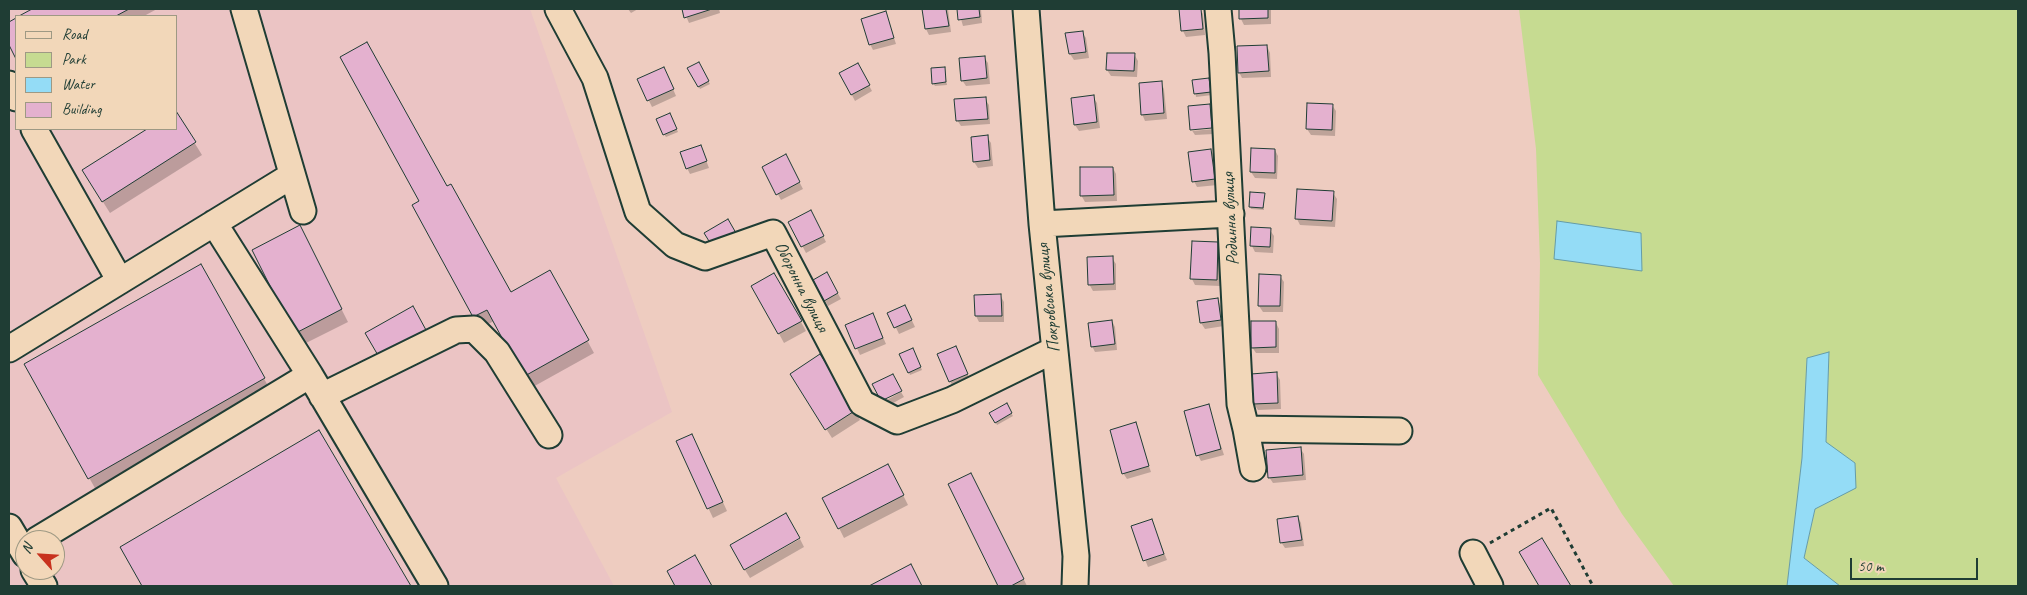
<!DOCTYPE html>
<meta charset="utf-8">
<style>
body{margin:0}
#map{position:relative;width:2027px;height:595px;overflow:hidden;background:#eeccc0;font-family:Caveat,sans-serif}
canvas{display:block}
.frame{position:absolute;inset:0;border:10px solid #1f3d34;pointer-events:none}
.legend{position:absolute;left:15px;top:15px;width:162px;height:115px;box-sizing:border-box;background:#f2d7b9;border:1px solid #9e9984;margin:0;padding:6px 9px;list-style:none;font-size:15px;color:#1f3d34}
.legend li{display:flex;align-items:center;gap:10px;height:25px}
.legend b{width:25px;border:1px solid #9e9984}
.north{position:absolute;left:15px;top:530px;width:50px;height:50px;box-sizing:border-box;background:#f2d7b9;border:1px solid #9e9984;border-radius:50%;rotate:296deg;font-size:14px;font-weight:700;line-height:20px;text-align:center;color:#1f3d34}
.north::after{content:'';display:block;margin:auto;width:18px;height:22px;background:#c8321e;clip-path:polygon(50% 0,100% 100%,50% 72%,0 100%)}
.scale{position:absolute;left:1850px;top:558px;width:128px;height:22px;box-sizing:border-box;border:2px solid #1f3d34;border-top:0;padding-left:6px;font-size:15px;line-height:18px;white-space:nowrap;color:#1f3d34;-webkit-text-stroke:4px #f2d7b9;paint-order:stroke}
</style>
<div id="map">
<canvas width="2027" height="595"></canvas>
<div class="frame"></div>
<ul class="legend">
<li><b style="height:6px;background:#f2d7b9"></b>Road</li>
<li><b style="height:14px;background:#c6db91"></b>Park</li>
<li><b style="height:14px;background:#94dcf6"></b>Water</li>
<li><b style="height:14px;background:#e4b1cf"></b>Building</li>
</ul>
<div class="north">N</div>
<div class="scale">50 m</div>
</div>
<script>
const context = document.querySelector('canvas').getContext('2d');
context.lineJoin = 'round';
function fill(path, color) {
  context.fillStyle = color;
  context.fill(path, 'evenodd');
}
function shape(rows) {
  const path = new Path2D();
  for (const r of rows) {
    path.moveTo(r[0], r[1]);
    for (let i = 2; i < r.length; i += 2) path.lineTo(r[i], r[i + 1]);
  }
  return path;
}
function strokePath(path, color, width, dash) {
  context.strokeStyle = color;
  context.lineWidth = width;
  context.lineCap = dash ? 'butt' : 'round';
  context.setLineDash(dash || []);
  context.stroke(path);
}
function write(font, color, halo, rows, align = 'center') {
  context.font = font + ' Caveat,sans-serif';
  context.lineWidth = 4;
  context.setLineDash([]);
  context.textBaseline = 'middle';
  context.strokeStyle = halo;
  context.fillStyle = color;
  for (const [text, x, y, turn = 0] of rows) {
    context.save();
    context.translate(x, y);
    context.rotate((+turn || 0) * Math.PI / 180);
    context.textAlign = isNaN(turn) ? turn : align;
    if (halo) context.strokeText(text, 0, 0);
    context.fillText(text, 0, 0);
    context.restore();
  }
}
fill(shape([
 [9,9,530,9,672,412,556,478,614,586,9,586],
 [16,16,176,16,176,129,16,129],
 [25,540,55,540,55,570,25,570]
]), '#ebc4c4');
fill(shape([
 [1519,9,2018,9,2018,586,1840,586,1804,558,1815,509,1855,463,1826,443,1829,353,1807,358,1802,458,1787,586,1674,586,1622,514,1538,375,1540,263,1536,149]
]), '#c6db91');
const water = shape([
 [1557,221,1641,233,1642,271,1554,259,1557,221],
 [1829,352,1826,442,1855,463,1856,488,1815,509,1804,558,1840,586,1787,586,1802,458,1807,358,1829,352]
]);
fill(water, '#94dcf6');
strokePath(water, '#659ca8', 1);
fill(shape([
 [35,9,157,9,144,16,22,16],
 [628,9,638,9,631,13],
 [683,9,719,9,720,13,689,23],
 [923,9,948,9,951,32,929,35,926,29],
 [958,9,981,9,982,23,963,26],
 [1200,9,1203,14,1205,35,1186,37,1183,31,1181,10],
 [1240,9,1271,9,1271,24,1244,25,1241,19],
 [886,13,896,44,873,50,870,44],
 [16,19,16,56,9,43,9,24],
 [1082,32,1086,38,1089,58,1074,60,1070,54,1067,34],
 [1267,46,1270,53,1271,77,1242,78,1239,72],
 [1108,54,1134,54,1138,61,1137,77,1111,76,1107,70],
 [984,57,988,63,990,84,966,86,962,80],
 [698,64,710,84,700,89,689,69],
 [858,65,872,91,855,101,841,74],
 [944,68,947,85,935,86,933,83],
 [667,75,676,96,652,107,639,80],
 [1208,79,1212,95,1196,97,1194,81],
 [1161,83,1164,89,1167,119,1145,121,1142,114],
 [1093,97,1097,103,1100,128,1079,131,1075,125,1072,99],
 [985,99,989,105,990,124,961,126,957,120],
 [1308,105,1332,105,1336,111,1335,136,1311,135,1307,129],
 [1209,106,1213,112,1214,127,1192,128,1192,131,1214,129,1214,134,1195,135,1191,129],
 [176,113,202,155,110,213,83,170,149,129,176,129],
 [671,117,678,132,666,137,664,134],
 [987,137,991,143,993,166,978,168,974,162],
 [701,147,709,168,690,174,687,168],
 [1211,150,1214,156,1218,185,1197,187,1194,181],
 [1275,150,1278,156,1277,179,1255,178,1251,172],
 [789,162,803,189,781,200,763,167],
 [1113,168,1116,174,1117,201,1085,202,1081,195],
 [446,188,510,294,550,272,594,353,531,388,494,321,481,328,413,206],
 [1333,193,1337,199,1335,227,1300,225,1297,219],
 [1264,194,1264,210,1251,209,1250,206],
 [814,218,826,242,806,253,790,222],
 [1270,230,1274,236,1273,253,1255,252,1252,246],
 [306,239,348,322,302,345,295,333],
 [1217,243,1221,249,1220,286,1195,285,1192,279],
 [1112,258,1116,264,1116,290,1093,291,1089,284],
 [200,266,271,391,96,490,26,365],
 [774,274,806,331,784,343,753,286],
 [827,274,841,299,828,306,814,280],
 [1280,276,1284,282,1283,312,1263,312,1259,306],
 [1000,295,1004,302,1004,322,979,322,976,316,975,296],
 [1218,300,1221,306,1224,326,1205,329,1201,323,1198,302],
 [908,312,915,327,899,334,889,313],
 [876,321,886,344,860,355,847,326],
 [1112,321,1115,327,1117,350,1095,352,1092,346],
 [1276,323,1279,329,1279,353,1256,353,1252,347],
 [914,353,922,370,910,375,901,355],
 [959,353,970,380,953,387,950,381],
 [1276,373,1280,380,1281,409,1258,410,1254,404,1253,375],
 [797,383,855,411,860,420,832,438],
 [901,392,904,397,886,407,883,402],
 [1006,405,1013,416,997,425,991,413],
 [1208,406,1224,455,1201,461,1198,455],
 [1135,424,1151,472,1127,479,1123,473],
 [318,432,409,586,144,586,121,548],
 [677,442,697,445,727,511,713,518],
 [1300,448,1304,454,1306,480,1273,483,1269,477],
 [971,474,976,483,1027,586,1000,586,949,485],
 [893,475,908,505,844,538,839,528],
 [1298,517,1301,523,1304,546,1285,548,1281,542],
 [1151,520,1167,560,1148,567,1132,527],
 [800,539,804,547,750,578,745,570]
]), '#0003');
const building = shape([
 [32,9,129,9,116,16,19,16,32,9],
 [682,9,712,9,684,18,682,9],
 [922,9,946,9,949,26,925,29,922,9],
 [957,9,979,9,980,17,958,20,957,9],
 [1179,9,1201,9,1203,29,1181,31,1179,9],
 [1239,9,1268,9,1268,18,1239,19,1239,9],
 [886,11,894,38,869,45,861,19,886,11],
 [16,18,16,59,9,45,9,22,16,18],
 [1083,31,1086,52,1069,54,1065,33,1083,31],
 [367,42,447,186,451,184,511,292,550,270,589,340,523,377,487,310,473,317,412,205,419,201,340,57,367,42],
 [1267,45,1269,71,1238,73,1237,46,1267,45],
 [1107,53,1135,53,1134,71,1106,70,1107,53],
 [985,56,987,78,961,81,959,58,985,56],
 [699,62,709,81,698,87,687,68,699,62],
 [858,63,870,85,851,95,839,73,858,63],
 [664,67,674,89,647,101,637,79,664,67],
 [945,67,946,82,932,84,931,68,945,67],
 [1209,78,1211,92,1194,94,1192,80,1209,78],
 [1162,81,1164,113,1141,115,1139,83,1162,81],
 [1094,95,1097,122,1074,125,1071,98,1094,95],
 [986,97,988,119,956,121,954,99,986,97],
 [1307,103,1333,104,1332,130,1306,129,1307,103],
 [1210,104,1212,128,1190,130,1188,106,1210,104],
 [176,111,196,142,102,202,82,170,147,129,176,129,176,111],
 [670,113,677,129,663,135,656,119,670,113],
 [988,135,990,160,973,162,971,137,988,135],
 [701,145,707,161,686,169,680,152,701,145],
 [1251,148,1275,149,1275,173,1250,172,1251,148],
 [1211,149,1215,179,1192,182,1188,152,1211,149],
 [786,154,800,182,776,195,762,167,786,154],
 [1080,167,1113,167,1114,195,1080,196,1080,167],
 [1297,189,1334,191,1332,221,1295,219,1297,189],
 [1250,192,1265,193,1263,208,1249,207,1250,192],
 [811,210,824,236,801,247,788,222,811,210],
 [728,219,736,233,712,246,704,233,728,219],
 [300,225,342,309,294,334,252,250,300,225],
 [1251,227,1271,228,1270,247,1250,246,1251,227],
 [1192,241,1218,242,1217,280,1190,279,1192,241],
 [1113,256,1114,284,1088,285,1087,257,1113,256],
 [201,264,265,378,88,479,24,364,201,264],
 [827,272,838,293,824,301,813,280,827,272],
 [774,273,802,321,778,334,751,286,774,273],
 [1259,274,1281,275,1280,306,1258,306,1259,274],
 [1001,294,1002,316,975,316,974,295,1001,294],
 [1218,298,1221,320,1200,323,1197,301,1218,298],
 [905,305,912,320,894,328,887,313,905,305],
 [413,306,426,330,379,357,365,333,413,306],
 [873,313,883,338,855,349,845,325,873,313],
 [1112,320,1115,344,1091,347,1088,323,1112,320],
 [1251,321,1276,321,1276,347,1251,348,1251,321],
 [956,346,968,374,949,382,937,354,956,346],
 [913,348,921,367,908,373,899,354,913,348],
 [820,354,856,410,825,430,790,374,820,354],
 [1277,372,1278,403,1253,404,1251,374,1277,372],
 [893,374,902,391,881,401,872,384,893,374],
 [1007,403,1012,413,995,423,989,413,1007,403],
 [1209,404,1221,449,1196,456,1184,411,1209,404],
 [1136,422,1149,466,1122,474,1110,430,1136,422],
 [319,430,411,586,142,586,120,547,319,430],
 [692,434,723,502,707,509,676,441,692,434],
 [1301,447,1303,475,1268,478,1266,450,1301,447],
 [888,464,904,495,838,529,822,498,888,464],
 [971,473,1024,579,1011,586,998,586,948,484,971,473],
 [786,513,800,538,744,570,730,545,786,513],
 [1298,516,1302,540,1280,543,1277,519,1298,516],
 [1152,519,1164,554,1143,561,1131,526,1152,519],
 [1542,538,1571,586,1539,586,1519,552,1542,538],
 [695,555,712,586,675,586,667,571,695,555],
 [911,564,922,586,869,586,911,564]
]);
fill(building, '#e4b1cf');
strokePath(building, '#1f3d34', 1);
const minor = shape([
 [244,9,303,211],
 [558,9,595,78,638,212,675,245,705,257,773,233,862,403,897,421,952,400,1054,350],
 [1026,9,1042,224,1076,556,1075,586],
 [1218,9,1222,53,1240,404,1246,429,1399,431],
 [9,84,16,98],
 [34,129,120,281],
 [214,223,310,375,435,586],
 [1042,224,1231,214],
 [9,349,291,176],
 [322,396,456,330,474,329,497,352,549,435],
 [1246,429,1253,468],
 [9,527,25,554],
 [37,540,310,375],
 [1473,553,1490,586],
 [34,570,44,586]
]);
strokePath(minor, '#1f3d34', 29);
strokePath(shape([
 [1490,543,1551,508,1593,586]
]), '#1f3d34', 3, [4, 4]);
strokePath(minor, '#f2d7b9', 25);
write('18px', '#1f3d34', '#f2d7b9', [
 ["Родинна вулиця",1231,219,-93],
 ["Оборонна вулиця",801,287,63],
 ["Покровська вулиця",1049,298,-96]
]);
</script>
